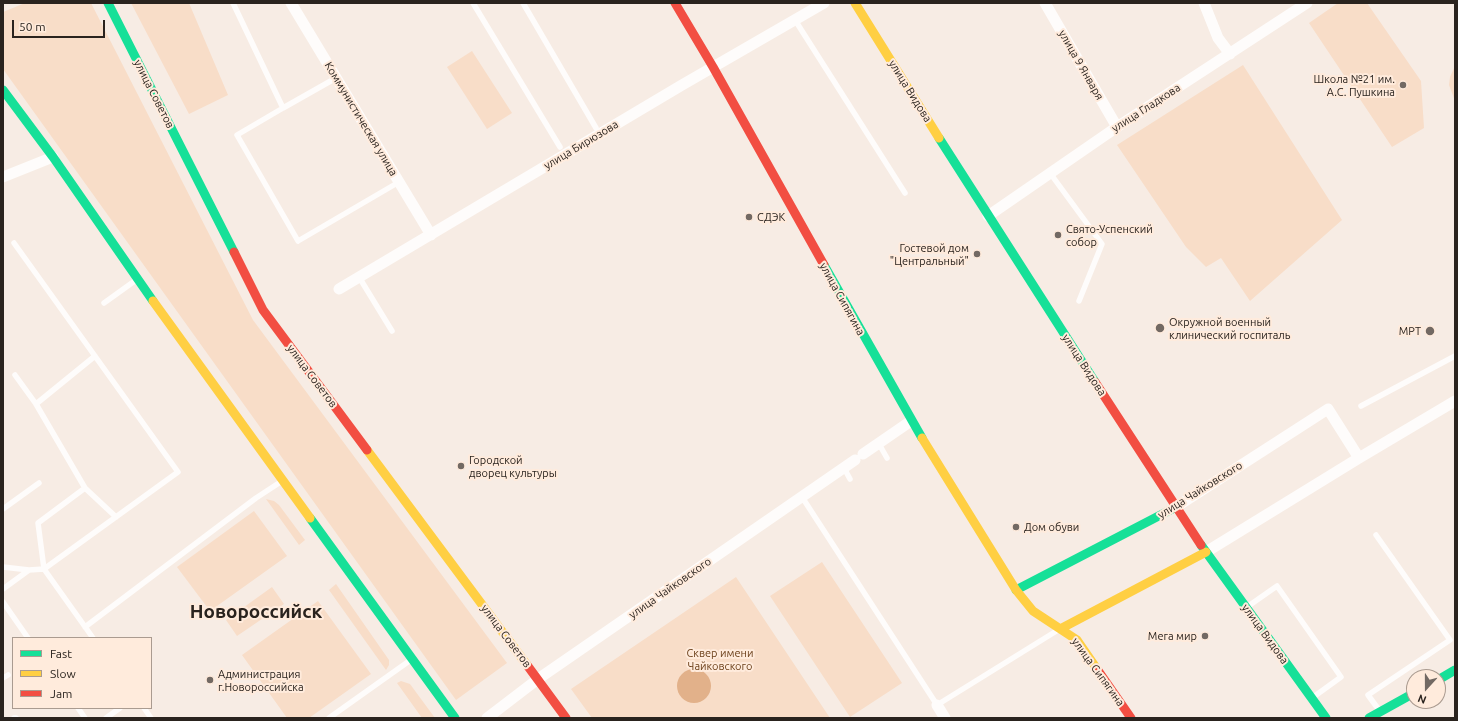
<!DOCTYPE html>
<meta charset="utf-8">
<style>
body{margin:0}
#map{position:relative;width:1458px;height:721px;overflow:hidden;background:#f7ece4;font-family:Ubuntu,sans-serif}
canvas{display:block}
.frame{position:absolute;inset:0;border:4px solid #2a231e;pointer-events:none}
.legend{position:absolute;left:12px;top:637px;width:140px;height:72px;box-sizing:border-box;background:#ffebdc;border:1px solid #aa9b90;margin:0;padding:5px 7px;list-style:none;font-size:12px;color:#2a231e}
.legend li{display:flex;align-items:center;gap:8px;height:20px}
.legend b{width:20px;border:1px solid #aa9b90}
.north{position:absolute;left:1406px;top:669px;width:40px;height:40px;box-sizing:border-box;background:#ffebdc;border:1px solid #aa9b90;border-radius:50%;rotate:201deg;font-size:11px;font-weight:700;line-height:16px;text-align:center;color:#2a231e}
.north::after{content:'';display:block;margin:auto;width:14px;height:18px;background:#726963;clip-path:polygon(50% 0,100% 100%,50% 72%,0 100%)}
.scale{position:absolute;left:12px;top:20px;width:93px;height:18px;box-sizing:border-box;border:2px solid #2a231e;border-top:0;padding-left:5px;font-size:12px;line-height:14px;white-space:nowrap;color:#2a231e;-webkit-text-stroke:3px #ffebdc;paint-order:stroke}
</style>
<div id="map">
<canvas width="1458" height="721"></canvas>
<div class="frame"></div>
<ul class="legend">
<li><b style="height:5px;background:#16e098"></b>Fast</li>
<li><b style="height:5px;background:#ffcf43"></b>Slow</li>
<li><b style="height:5px;background:#f24e42"></b>Jam</li>
</ul>
<div class="north">N</div>
<div class="scale">50 m</div>
</div>
<script>
const context = document.querySelector('canvas').getContext('2d');
context.lineJoin = 'round';
function fill(path, color) {
  context.fillStyle = color;
  context.fill(path, 'evenodd');
}
function shape(rows) {
  const path = new Path2D();
  for (const r of rows) {
    if (r.length === 3) {
      path.moveTo(r[0] + r[2], r[1]);
      path.arc(r[0], r[1], r[2], 0, 2 * Math.PI);
      continue;
    }
    path.moveTo(r[0], r[1]);
    for (let i = 2; i < r.length; i += 2) path.lineTo(r[i], r[i + 1]);
  }
  return path;
}
function strokePath(path, color, width, dash) {
  context.strokeStyle = color;
  context.lineWidth = width;
  context.lineCap = dash ? 'butt' : 'round';
  context.setLineDash(dash || []);
  context.stroke(path);
}
function write(font, color, halo, rows, align = 'center') {
  context.font = font + ' Ubuntu,sans-serif';
  context.lineWidth = 4;
  context.setLineDash([]);
  context.textBaseline = 'middle';
  context.strokeStyle = halo;
  context.fillStyle = color;
  for (const [text, x, y, turn = 0] of rows) {
    context.save();
    context.translate(x, y);
    context.rotate((+turn || 0) * Math.PI / 180);
    context.textAlign = isNaN(turn) ? turn : align;
    if (halo) context.strokeText(text, 0, 0);
    context.fillText(text, 0, 0);
    context.restore();
  }
}
fill(shape([
 [25,3,91,3,253,320,507,663,456,700,3,69,3,12],
 [131,3,189,3,228,95,189,114],
 [1338,3,1367,3,1421,81,1424,128,1392,147,1309,23],
 [472,51,512,113,487,129,447,67],
 [1243,65,1342,220,1250,301,1221,258,1206,267,1186,247,1117,145],
 [1455,66,1455,101,1449,85,1450,77],
 [266,499,274,501,279,505,305,540,299,545],
 [254,511,287,556,210,611,177,567],
 [822,562,902,683,850,717,770,596],
 [736,577,830,718,592,718,571,689],
 [336,584,389,660,389,665,386,670,329,590],
 [272,587,284,604,237,636,226,620],
 [318,601,371,674,309,718,287,718,242,655],
 [401,681,410,684,435,718,422,718,397,683]
]), '#f8ddc8');
fill(shape([
 [694,686,17]
]), '#e2b18a');
strokePath(shape([
 [233,3,283,108,336,78],
 [473,3,560,147],
 [523,3,596,128],
 [795,20,905,193],
 [283,108,237,135,298,241,399,182],
 [1050,173,1102,244,1079,301],
 [14,243,178,472,44,569,93,638],
 [359,277,392,331],
 [104,303,136,280],
 [15,375,36,404,85,488,116,517],
 [36,404,95,356],
 [1361,406,1455,356],
 [879,444,887,458],
 [844,468,850,479],
 [802,497,937,705,1058,630],
 [3,509,39,483],
 [1376,535,1450,640,1368,695,1379,710],
 [3,567,29,570],
 [3,589,29,570,44,569,38,523,85,488],
 [3,602,28,638],
 [1247,607,1277,586,1341,677,1312,698],
 [85,627,256,498,282,481],
 [3,678,8,675],
 [78,708,85,718],
 [144,708,151,718],
 [14,718,16,718],
 [106,718,120,708],
 [329,718,412,659]
]), '#fefcfb', 5.5);
strokePath(shape([
 [291,3,431,235],
 [1045,3,1117,127],
 [1204,3,1218,38,1230,54],
 [3,177,53,157],
 [988,216,1117,127,1307,3],
 [339,289,682,85,824,3],
 [863,454,911,421],
 [1176,507,1328,409,1359,458],
 [1206,552,1359,458,1455,401],
 [937,705,945,718],
 [487,718,538,679,855,460]
]), '#fefcfb', 11);
strokePath(shape([
 [108,3,234,252],
 [3,90,53,157,153,301],
 [939,138,1095,382],
 [824,265,922,438],
 [310,518,455,718],
 [1201,545,1326,718],
 [1016,590,1176,507],
 [1438,680,1455,670],
 [1369,718,1414,693]
]), '#16e098', 9);
strokePath(shape([
 [855,3,939,138],
 [153,301,310,518],
 [922,438,1016,590,1033,611,1077,640,1097,669],
 [367,450,527,665],
 [1062,628,1206,552]
]), '#ffcf43', 9);
strokePath(shape([
 [675,3,713,67,824,265],
 [234,252,263,310,367,450],
 [1095,382,1201,545],
 [527,665,566,718],
 [1097,669,1131,718]
]), '#f24e42', 9);
for (const [x, y, r, color] of [
 [1403,85,4,"#726963"],
 [749,217,4,"#726963"],
 [1058,235,4,"#726963"],
 [977,254,4,"#726963"],
 [1160,328,5,"#726963"],
 [1430,331,5,"#726963"],
 [461,466,4,"#726963"],
 [1016,527,4,"#726963"],
 [1205,636,4,"#726963"],
 [210,680,4,"#726963"]
]) {
  const dot = new Path2D();
  dot.arc(x, y, r, 0, 2 * Math.PI);
  context.fillStyle = color;
  context.fill(dot);
  strokePath(dot, '#ffebdc', 1.5);
}
write('11px', '#2a231e', '#ffebdc', [
 ["улица 9 Января",1081,65,60],
 ["улица Видова",910,91,58],
 ["улица Советов",154,94,63],
 ["улица Гладкова",1146,108,-33],
 ["Коммунистическая улица",361,119,59],
 ["улица Бирюзова",581,145,-31],
 ["улица Сипягина",842,299,61],
 ["улица Видова",1084,365,57],
 ["улица Советов",312,376,53],
 ["улица Чайковского",1200,490,-32],
 ["улица Чайковского",670,588,-35],
 ["улица Видова",1265,634,54],
 ["улица Советов",506,636,53],
 ["улица Сипягина",1098,672,54]
]);
write('11px', '#2a231e', '#ffebdc', [
 ["Школа №21 им.",1395,79,"right"],
 ["А.С. Пушкина",1395,92,"right"],
 ["СДЭК",757,217],
 ["Свято-Успенский",1066,229],
 ["собор",1066,242],
 ["Гостевой дом",969,248,"right"],
 ["\"Центральный\"",969,261,"right"],
 ["Окружной военный",1169,322],
 ["клинический госпиталь",1169,335],
 ["МРТ",1421,331,"right"],
 ["Городской",469,460],
 ["дворец культуры",469,473],
 ["Дом обуви",1024,527],
 ["Мега мир",1197,636,"right"],
 ["Администрация",218,674],
 ["г.Новороссийска",218,687]
], 'left');
write('11px', '#6d411b', '#ffebdc', [
 ["Сквер имени",720,653],
 ["Чайковского",720,666]
]);
write('bold 19px', '#2a231e', '#ffebdc', [
 ["Новороссийск",256,612]
]);
</script>
